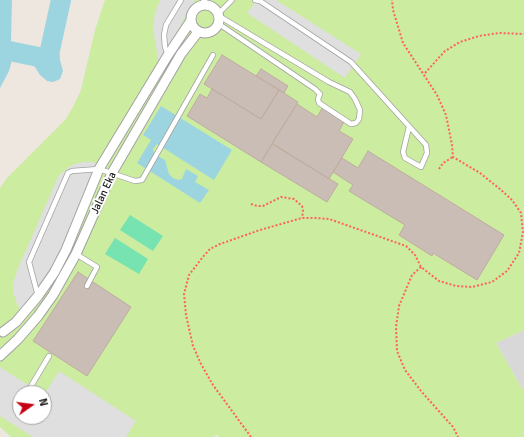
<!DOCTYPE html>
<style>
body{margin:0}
#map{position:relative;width:524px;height:437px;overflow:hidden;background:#ede7df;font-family:Signika,sans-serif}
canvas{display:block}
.north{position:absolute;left:12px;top:385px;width:40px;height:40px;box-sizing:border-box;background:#fff;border:1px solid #a4a4a4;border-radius:50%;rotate:76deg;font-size:11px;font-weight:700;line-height:16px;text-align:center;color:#1b1b1b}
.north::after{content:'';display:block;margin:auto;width:14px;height:18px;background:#c60012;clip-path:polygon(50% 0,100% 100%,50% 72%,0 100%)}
</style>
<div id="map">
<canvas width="524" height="437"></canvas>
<div class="north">N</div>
</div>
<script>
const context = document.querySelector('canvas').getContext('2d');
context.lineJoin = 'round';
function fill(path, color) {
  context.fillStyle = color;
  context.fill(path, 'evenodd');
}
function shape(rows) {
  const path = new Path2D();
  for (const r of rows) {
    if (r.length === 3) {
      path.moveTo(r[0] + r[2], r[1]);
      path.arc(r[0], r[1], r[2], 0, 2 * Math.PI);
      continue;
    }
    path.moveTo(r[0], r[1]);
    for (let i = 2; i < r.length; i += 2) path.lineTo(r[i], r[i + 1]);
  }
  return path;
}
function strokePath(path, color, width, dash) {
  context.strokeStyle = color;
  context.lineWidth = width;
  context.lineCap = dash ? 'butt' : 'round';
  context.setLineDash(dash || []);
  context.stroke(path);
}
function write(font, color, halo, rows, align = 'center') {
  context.font = font + ' Signika,sans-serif';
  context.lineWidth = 4;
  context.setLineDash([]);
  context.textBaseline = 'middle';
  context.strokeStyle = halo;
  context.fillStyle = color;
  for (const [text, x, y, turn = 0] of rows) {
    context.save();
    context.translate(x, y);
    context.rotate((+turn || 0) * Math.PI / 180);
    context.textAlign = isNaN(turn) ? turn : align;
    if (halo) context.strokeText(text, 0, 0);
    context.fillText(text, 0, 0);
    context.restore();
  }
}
fill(shape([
 [524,330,524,392,496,343]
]), '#d9d8d8');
fill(shape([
 [105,0,524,0,524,330,496,343,524,392,524,437,219,437,218,435,213,437,11,437,0,427,0,188,7,178,66,119,74,105,81,90,95,30],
 [20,393,44,393,44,417,20,417]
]), '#cceca0');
fill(shape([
 [130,215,163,236,153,251,120,230],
 [115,238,148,259,139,274,105,254]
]), '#77e3b0');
fill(shape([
 [160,0,195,0,186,15,159,65,153,28,155,13],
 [257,0,276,0,361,54,345,78,247,13],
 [83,162,92,162,98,164,46,281,21,310,17,304,13,291,13,284,18,268,59,175,72,165],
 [0,367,40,393,20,393,20,417,44,417,44,395,59,371,136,421,126,437,33,437,0,416]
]), '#dfdfdf');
fill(shape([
 [0,0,12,0,11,40,14,53,9,71,0,88],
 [55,0,65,0,58,37,60,60,63,71,60,79,53,82,47,81,40,75,33,64,36,52,44,48],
 [161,106,232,150,214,180,157,144,153,149,154,154,165,160,169,174,173,178,178,180,182,179,186,169,198,176,195,182,209,190,200,203,137,163,151,140,143,135]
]), '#9cd5df');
strokePath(shape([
 [0,49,48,59,61,0]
]), '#9cd5df', 20);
const building = shape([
 [222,55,279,90,261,119,204,84,222,55],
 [261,69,288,86,284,93,256,76,261,69],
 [212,89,261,119,279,90,298,102,261,162,187,116,200,94,207,98,212,89],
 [297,104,317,117,323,107,345,120,339,131,353,139,329,179,272,143,297,104],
 [272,144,338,184,327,202,261,162,272,144],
 [368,151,504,235,477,280,433,253,432,256,399,235,405,225,349,191,353,185,333,172,342,158,358,168,368,151],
 [78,272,131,307,87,376,33,341,78,272]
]);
fill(building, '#c9bdb5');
strokePath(building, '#c0aca1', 1);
const lane = shape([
 [255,0,260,1,351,62,426,145,427,153,421,167,405,158,403,152,409,127],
 [201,4,205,0],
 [218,14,232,0],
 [219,24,315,89,320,94,318,99,319,103,351,124,356,123,359,119,360,110,355,99,350,92,329,82,219,16],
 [168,55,165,47,164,35,166,25,181,0],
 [76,254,97,267,87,286],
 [38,296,29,262,68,173,72,171,99,169,135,181,142,180,213,55],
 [27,393,49,356]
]);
const street = shape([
 [205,19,14],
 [3,332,16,322,38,296,54,273,66,250,99,169,168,55,190,22],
 [0,356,18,339,38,316,53,295,76,254,112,173,181,54,198,32]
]);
strokePath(lane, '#a2a2a2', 6);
strokePath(street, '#a2a2a2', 11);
strokePath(shape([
 [425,73,445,51,460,42,479,36,499,33,524,34],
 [439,169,443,163,453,157],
 [251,204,257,206,263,206,281,197,294,199,302,206,303,211,302,218],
 [421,267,412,275,399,306,396,327,397,351,405,370,421,391,453,427,458,437],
 [251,437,213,385,201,364,193,346,186,315,184,294,189,275,202,258,210,249,220,244,260,230,302,218,316,218,329,219,406,246,415,255,421,267,439,281,456,286,472,287,492,282,507,271,519,253,523,232,521,213,512,200,500,189,480,173,453,157,452,145,446,115,437,95,403,43,393,10,392,0]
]), '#ff615f', 2, [2, 2]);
strokePath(lane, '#fff', 4.5);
strokePath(street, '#fff', 9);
write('11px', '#1b1b1b', '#fff', [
 ["Jalan Eka",104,193,-65]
]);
</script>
